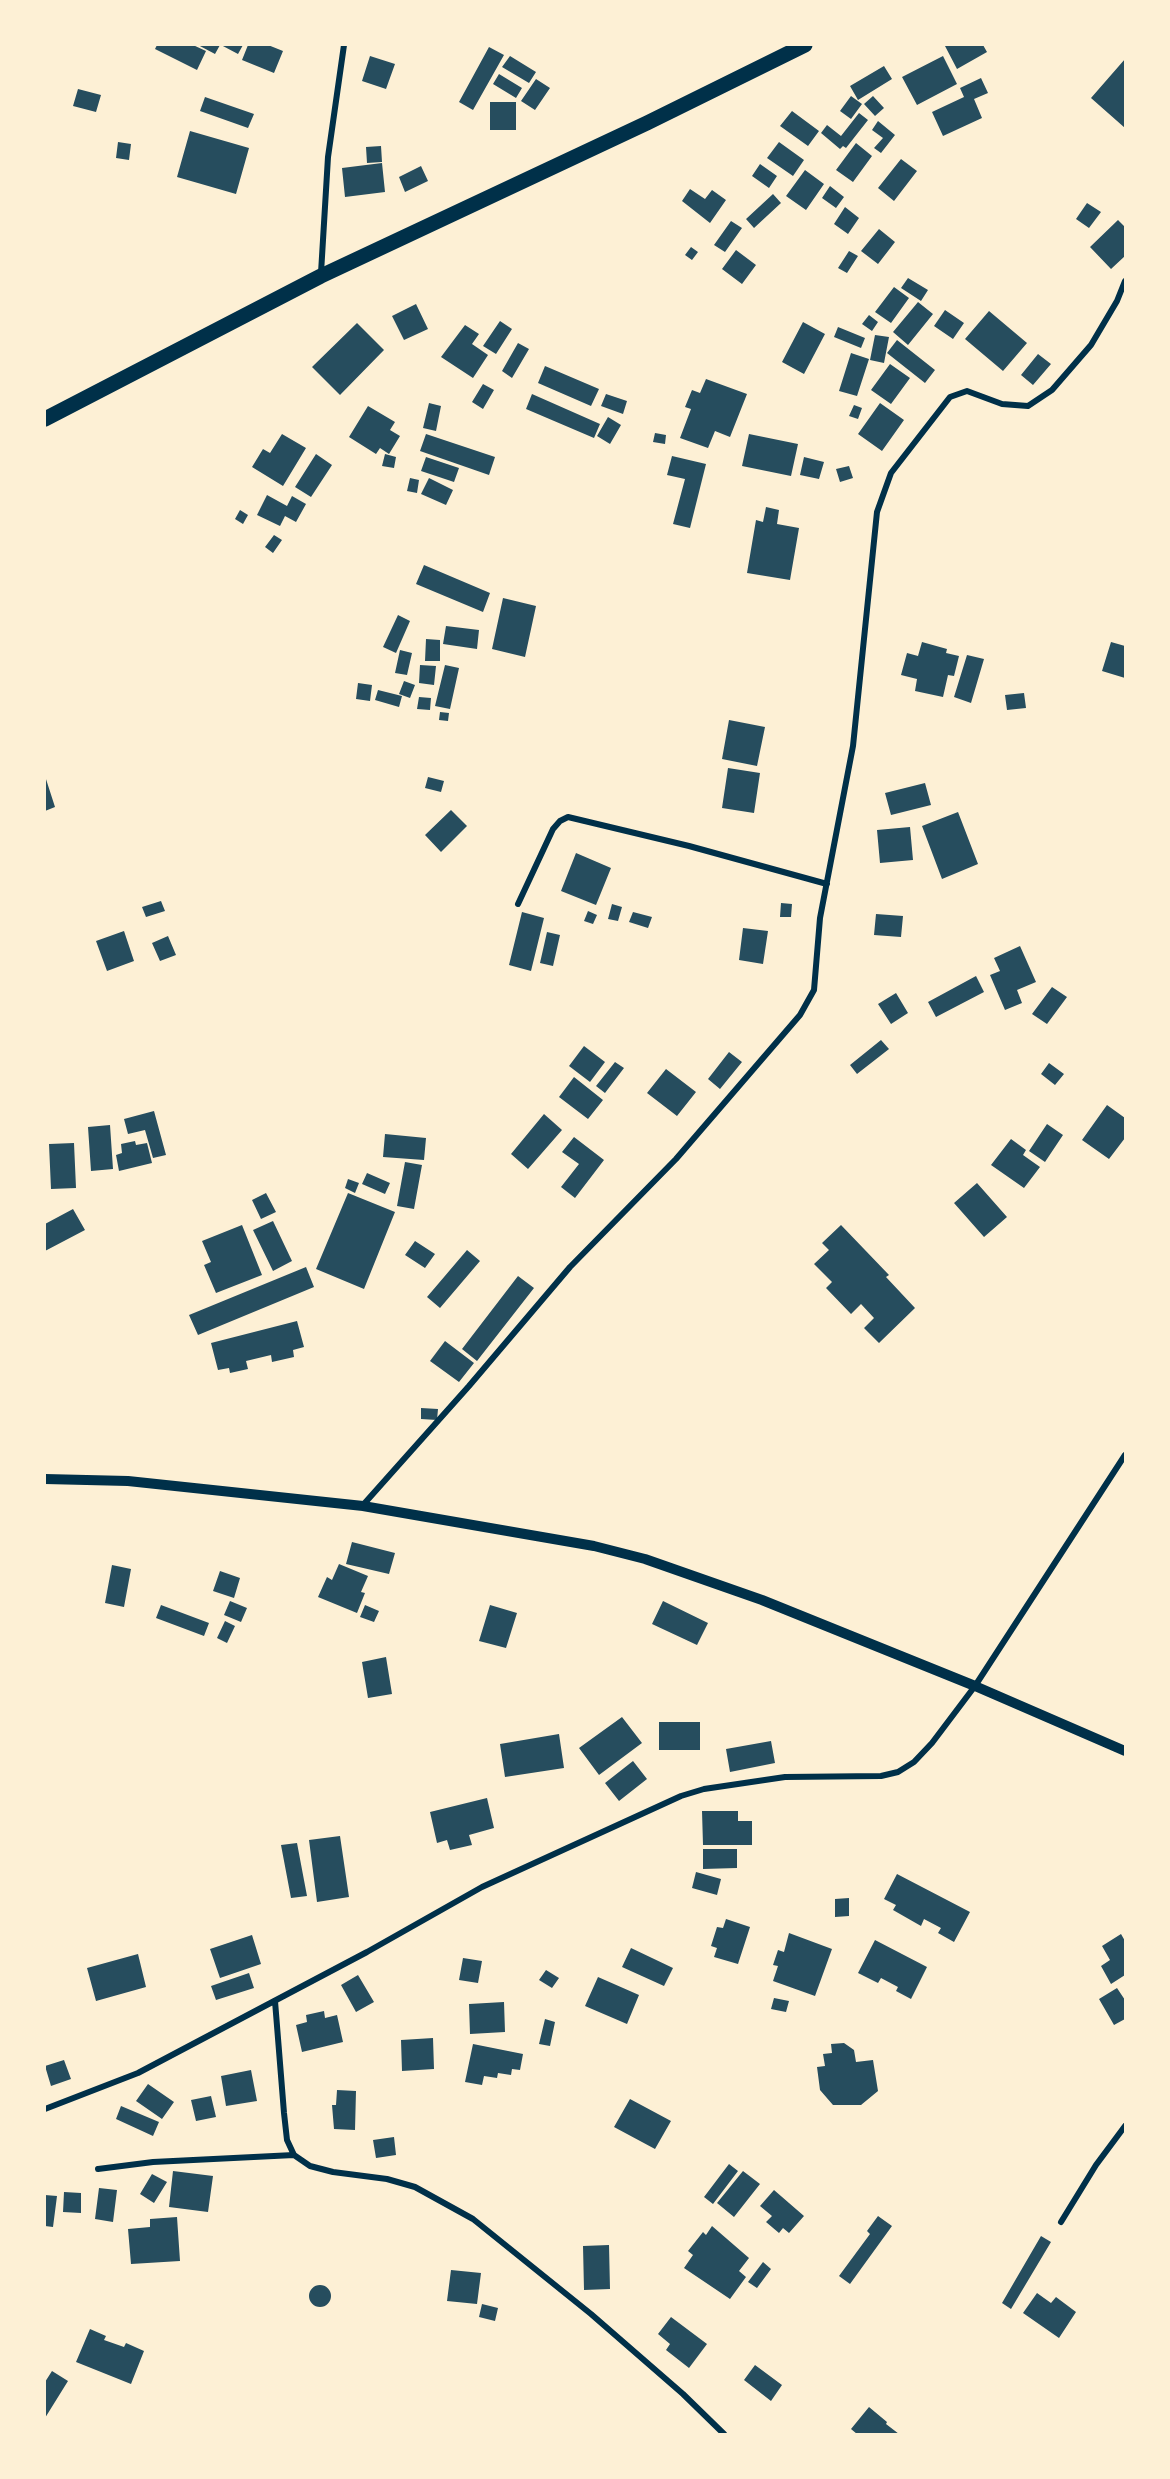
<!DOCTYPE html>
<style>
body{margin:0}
#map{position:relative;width:1170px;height:2479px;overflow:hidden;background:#fdf0d5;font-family:Inter,sans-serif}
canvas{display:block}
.frame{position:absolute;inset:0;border:46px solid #fdf0d5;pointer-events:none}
</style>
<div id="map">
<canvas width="1170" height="2479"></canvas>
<div class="frame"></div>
</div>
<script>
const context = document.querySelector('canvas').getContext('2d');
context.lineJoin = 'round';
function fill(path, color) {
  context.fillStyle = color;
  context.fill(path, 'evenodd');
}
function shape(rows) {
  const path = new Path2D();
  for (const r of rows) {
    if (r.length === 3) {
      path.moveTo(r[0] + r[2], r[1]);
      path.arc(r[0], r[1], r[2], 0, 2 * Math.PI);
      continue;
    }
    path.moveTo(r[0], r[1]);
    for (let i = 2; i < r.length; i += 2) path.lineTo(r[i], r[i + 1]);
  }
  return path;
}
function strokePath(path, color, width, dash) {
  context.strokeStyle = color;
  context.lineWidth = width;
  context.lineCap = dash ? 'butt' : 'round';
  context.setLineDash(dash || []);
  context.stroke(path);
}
fill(shape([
 [157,45,193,45,206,51,197,70,155,49],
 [198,45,220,45,215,54],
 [221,45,243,45,238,54],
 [248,45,268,45,283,51,274,73,242,60],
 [947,45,983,45,987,52,957,69,945,46],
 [489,47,504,55,473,110,459,102],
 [370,56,395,64,386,89,362,81],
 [510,56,536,72,529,83,502,67],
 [943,56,957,84,917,105,902,77],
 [1125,59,1125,128,1091,98],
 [884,66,892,79,858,100,850,86],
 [499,74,522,88,516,98,493,84],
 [981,78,988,93,974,99,982,118,943,136,932,112,964,97,960,88],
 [536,79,550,88,535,110,521,101],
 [78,89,101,95,96,112,73,106],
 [851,96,862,104,851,119,840,111],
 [873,96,884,108,875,116,864,104],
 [205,97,254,114,248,128,200,111],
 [490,102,516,102,516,130,490,130],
 [792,111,819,131,808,146,780,126],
 [859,113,868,120,846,148,843,146,840,149,821,133,827,125,841,136],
 [878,121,895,135,881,153,874,148,883,138,872,130],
 [190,131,249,148,236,194,177,177],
 [118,142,131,144,129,160,116,158],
 [779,142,804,160,793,176,767,158],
 [856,143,872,156,853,182,836,170],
 [381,146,382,162,367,163,366,147],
 [901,159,917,171,894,201,878,188],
 [382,163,385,192,345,197,342,168],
 [760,164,777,176,769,188,752,176],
 [421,166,428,181,405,192,399,177],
 [805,170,824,184,806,210,786,196],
 [830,186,844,197,836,208,822,198],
 [690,189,705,199,712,190,726,200,710,223,682,201],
 [773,194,781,203,754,228,746,219],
 [1087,203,1101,212,1089,228,1076,219],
 [845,207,859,218,848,234,834,224],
 [1118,220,1125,227,1125,256,1111,269,1090,247],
 [731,221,742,228,725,252,714,245],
 [879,229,895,242,878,264,861,251],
 [691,247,698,252,692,260,685,255],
 [736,250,756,265,742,284,722,269],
 [849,251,858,256,847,273,838,268],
 [908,278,928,290,921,301,901,288],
 [894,287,909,298,891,323,875,312],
 [918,302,933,314,908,345,893,332],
 [416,304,428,329,404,340,392,316],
 [945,310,964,323,953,339,934,326],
 [989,311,1027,343,1003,371,965,339],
 [869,315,878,322,872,331,862,324],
 [500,321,512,329,496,354,483,346],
 [803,322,825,334,804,374,782,362],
 [357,323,384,350,340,395,312,367],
 [465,325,479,334,472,344,488,355,473,378,441,357],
 [838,327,865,338,861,348,834,337],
 [875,335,889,337,884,363,870,360],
 [897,340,935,370,925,383,887,353],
 [518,343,529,349,512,378,502,371],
 [851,353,869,359,857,396,839,391],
 [1038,354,1051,364,1033,385,1021,375],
 [890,364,910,378,891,404,871,390],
 [545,366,599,389,591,406,538,383],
 [706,379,747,394,730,437,715,431,708,448,680,438,691,409,685,407,692,390,700,393],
 [483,384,494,390,483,409,472,402],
 [532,394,600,424,594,438,526,409],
 [606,394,627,401,623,414,601,406],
 [429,403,441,406,436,431,423,428],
 [880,403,904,420,882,451,858,434],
 [854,405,862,408,858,419,849,416],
 [368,406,395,422,390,430,400,436,389,454,380,448,376,454,349,437],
 [608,417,621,425,610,444,597,436],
 [655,433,666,435,665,444,653,442],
 [282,434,306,448,283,486,252,467,263,449,270,453],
 [426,434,495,457,489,475,420,451],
 [749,434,798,444,791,476,742,466],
 [316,454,332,465,311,497,295,487],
 [385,454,396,457,394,468,382,466],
 [672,456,706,464,690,528,673,524,685,479,667,475],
 [426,457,459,468,454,482,421,471],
 [804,457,824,462,819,479,800,475],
 [849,466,853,478,840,482,836,469],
 [410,478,419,480,417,493,407,491],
 [429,478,453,490,446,505,421,494],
 [267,495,287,506,292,496,306,504,296,522,285,516,280,526,257,515],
 [766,507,779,510,777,524,799,528,790,580,747,573,756,520,763,522],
 [240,510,248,515,243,524,235,519],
 [274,535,282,540,273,553,265,547],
 [424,565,490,593,483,612,416,584],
 [503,598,536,606,525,657,492,649],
 [398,615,410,621,396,653,383,647],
 [446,626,479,630,477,649,443,644],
 [426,639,440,640,440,661,425,661],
 [922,642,947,649,946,653,959,656,954,676,948,675,943,697,915,691,917,679,901,675,907,653,918,656],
 [1111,642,1125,646,1125,678,1102,671],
 [400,650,412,653,407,675,395,673],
 [967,655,984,659,971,703,954,697],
 [420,665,436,666,434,685,419,683],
 [445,665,459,668,450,709,435,706],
 [404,681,415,685,410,698,399,694],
 [358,683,372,685,370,701,356,699],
 [378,690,402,696,399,707,375,700],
 [1024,693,1026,708,1007,710,1005,695],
 [419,697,431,698,430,710,417,709],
 [440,712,449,713,448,721,439,720],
 [729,720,765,727,757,766,722,759],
 [728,768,760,773,754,813,722,808],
 [45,776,55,807,45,811],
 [428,777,444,781,441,792,425,788],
 [925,783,931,805,891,815,885,793],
 [451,810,467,826,441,852,425,835],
 [958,812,978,864,942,879,922,826],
 [910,827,913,860,880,863,877,830],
 [576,853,611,868,596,905,561,891],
 [161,901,165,911,146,917,142,907],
 [781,903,792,904,791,917,780,917],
 [612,904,622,907,618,921,608,919],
 [588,911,597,915,593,924,584,921],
 [522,912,544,918,531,971,509,965],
 [633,912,652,917,648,928,629,922],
 [876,914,903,916,901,937,874,935],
 [743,928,768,931,763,964,739,960],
 [124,931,134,961,107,971,96,941],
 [547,932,560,935,553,966,540,963],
 [168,936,176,955,160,961,152,943],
 [1020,946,1036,982,1017,990,1022,1003,1005,1010,990,975,1000,971,994,958],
 [976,976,984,992,936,1017,928,1002],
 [1052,987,1067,997,1047,1024,1032,1014],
 [896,993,908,1013,891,1024,878,1004],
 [881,1040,889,1049,857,1074,850,1065],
 [584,1046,605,1062,590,1082,569,1066],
 [729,1052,742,1062,720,1089,708,1079],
 [615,1062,624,1068,605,1093,596,1086],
 [1049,1063,1064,1074,1055,1085,1041,1074],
 [666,1069,696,1092,677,1116,647,1093],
 [574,1077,603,1100,588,1119,559,1097],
 [1107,1105,1125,1118,1125,1138,1109,1159,1082,1140],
 [154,1111,166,1155,153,1158,145,1130,128,1134,124,1119],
 [544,1114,562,1130,528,1169,511,1154],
 [1047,1124,1063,1135,1045,1162,1029,1151],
 [110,1125,113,1169,91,1171,88,1127],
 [385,1134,426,1138,424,1160,383,1157],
 [574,1137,604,1160,575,1198,561,1187,579,1164,562,1152],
 [1011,1139,1026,1150,1023,1155,1040,1167,1024,1188,991,1165],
 [135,1141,136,1145,147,1143,152,1163,119,1171,116,1155,122,1153,121,1144],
 [74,1143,76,1188,51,1189,49,1144],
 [405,1162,422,1165,414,1209,397,1206],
 [367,1173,390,1183,385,1194,362,1184],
 [348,1179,359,1183,355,1193,345,1188],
 [977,1183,1007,1217,984,1237,954,1203],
 [266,1193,276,1212,261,1219,252,1200],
 [348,1193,395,1212,364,1289,316,1269],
 [73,1209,85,1230,45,1251,45,1224],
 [273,1221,292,1261,273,1271,253,1230],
 [242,1225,262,1275,216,1293,204,1265,211,1262,202,1241],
 [841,1225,889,1275,886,1277,915,1308,879,1343,864,1328,874,1318,861,1304,851,1314,826,1288,832,1282,814,1264,829,1250,822,1243],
 [415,1241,435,1254,425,1268,405,1255],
 [467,1250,480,1261,440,1308,427,1297],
 [306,1267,314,1287,198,1335,189,1315],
 [518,1276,534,1288,477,1361,462,1349],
 [297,1321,304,1347,293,1350,294,1357,272,1362,271,1355,246,1361,248,1369,230,1373,229,1368,218,1370,211,1343],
 [445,1341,474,1363,459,1382,430,1361],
 [421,1408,438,1409,437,1420,421,1419],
 [352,1542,395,1553,389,1574,346,1564],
 [339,1564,368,1576,361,1592,365,1593,357,1613,318,1597,327,1577,332,1580],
 [112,1565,131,1569,124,1607,105,1603],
 [220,1571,240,1578,234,1598,213,1591],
 [230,1601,247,1608,241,1622,224,1615],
 [663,1601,708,1623,697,1645,652,1624],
 [161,1605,209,1623,204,1636,156,1618],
 [365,1605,379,1611,374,1622,360,1617],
 [490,1605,517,1613,506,1648,479,1641],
 [225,1621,235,1626,227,1643,217,1638],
 [386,1657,392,1694,368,1698,362,1662],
 [622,1717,642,1743,599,1775,579,1748],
 [659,1722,700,1722,700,1750,659,1750],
 [559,1734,564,1768,505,1777,500,1744],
 [771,1741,775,1763,730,1772,726,1749],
 [633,1761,647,1779,619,1801,605,1783],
 [487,1798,494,1828,469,1835,472,1845,450,1850,447,1840,437,1843,430,1812],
 [702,1811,738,1811,738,1821,752,1821,752,1845,703,1845],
 [340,1836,349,1897,317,1902,309,1840],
 [297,1843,307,1896,291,1898,281,1845],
 [703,1849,737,1849,737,1868,703,1869],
 [696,1872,721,1879,717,1895,692,1888],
 [897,1874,970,1912,954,1942,938,1933,941,1928,924,1919,921,1926,893,1910,896,1905,884,1899],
 [849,1898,849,1916,835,1917,835,1899],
 [726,1919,750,1927,738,1964,714,1957,717,1948,711,1946,717,1927,723,1928],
 [789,1933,832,1949,815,1996,773,1981,778,1966,773,1965,778,1950,784,1952],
 [1121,1934,1125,1941,1125,1975,1111,1984,1101,1966,1110,1960,1102,1946],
 [252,1935,261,1964,220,1978,210,1949],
 [875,1940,927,1967,911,1999,896,1991,898,1987,881,1978,878,1983,858,1973],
 [631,1948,673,1968,664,1986,622,1967],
 [138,1954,146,1987,96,2001,87,1968],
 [463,1958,482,1961,478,1983,459,1980],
 [546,1970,559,1978,552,1988,539,1980],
 [249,1973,254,1988,216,2000,211,1986],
 [358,1975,374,2002,356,2012,341,1985],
 [598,1977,639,1995,627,2024,585,2006],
 [1117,1988,1125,2000,1125,2019,1114,2025,1099,1999],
 [774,1998,789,2001,786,2012,771,2009],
 [504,2002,505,2032,470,2034,469,2004],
 [324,2011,325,2018,337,2015,343,2042,302,2052,296,2025,307,2022,306,2015],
 [545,2019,555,2022,550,2046,539,2044],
 [433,2038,434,2069,402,2071,401,2040],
 [844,2043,854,2050,856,2062,873,2060,878,2091,861,2105,833,2105,820,2090,817,2067,825,2066,823,2054,832,2053,831,2044],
 [473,2044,523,2054,520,2070,512,2069,511,2075,498,2073,497,2078,484,2076,482,2085,465,2082],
 [64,2060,71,2079,51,2086,45,2066],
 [251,2070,257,2101,226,2106,221,2076],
 [148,2084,174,2102,162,2119,136,2101],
 [337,2090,356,2091,355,2130,334,2129,332,2105,336,2105],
 [211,2096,216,2117,196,2121,191,2100],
 [630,2099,671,2121,655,2149,614,2127],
 [121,2106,159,2122,153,2136,116,2119],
 [394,2137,396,2155,376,2158,373,2140],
 [729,2164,738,2171,713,2204,704,2197],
 [173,2171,213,2176,208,2212,169,2207],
 [743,2171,760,2184,734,2217,717,2203],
 [152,2174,167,2182,154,2203,140,2194],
 [99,2188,117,2190,113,2222,95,2219],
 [774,2190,804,2216,789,2233,783,2228,779,2233,766,2222,772,2216,760,2206],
 [64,2192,81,2193,81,2213,63,2212],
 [45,2195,57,2196,53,2227,45,2226],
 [878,2216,892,2226,850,2284,839,2276,870,2234,867,2231],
 [177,2217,180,2261,131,2264,128,2229,150,2227,150,2219],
 [712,2226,749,2258,739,2271,746,2277,730,2299,684,2268,693,2255,688,2251,703,2232,706,2235],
 [1041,2236,1051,2242,1011,2309,1002,2303],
 [609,2245,610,2289,584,2290,583,2246],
 [763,2262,771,2269,757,2288,748,2282],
 [451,2270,481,2273,477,2304,447,2301],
 [320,2296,11],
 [1037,2293,1051,2303,1056,2297,1076,2312,1059,2338,1023,2313],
 [482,2304,498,2308,495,2321,479,2317],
 [671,2317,707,2344,689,2368,666,2350,670,2344,658,2334],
 [90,2329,106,2336,104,2340,124,2347,126,2343,144,2351,131,2384,76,2362],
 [755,2365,782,2385,771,2401,744,2380],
 [52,2371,68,2381,45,2418,45,2382],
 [869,2407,887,2422,886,2424,899,2434,857,2434,851,2429]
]), '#264d5e');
strokePath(shape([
 [321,273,328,157,344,45],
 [518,904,553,829,560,821,568,817,689,846,827,884],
 [363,1505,469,1386,570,1267,676,1159,800,1015,814,990,820,918,853,746,877,512,891,473,950,397,967,391,1002,404,1028,406,1052,390,1091,345,1117,301,1125,281],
 [275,2001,284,2113,287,2140,294,2155,310,2166,333,2172,387,2179,415,2187,473,2219,591,2314,683,2394,724,2434],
 [45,2109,138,2073,367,1952,482,1887,681,1796,704,1789,785,1777,881,1776,898,1772,914,1762,932,1743,975,1686,1125,1455],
 [98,2169,153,2162,294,2155],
 [1061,2222,1096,2165,1125,2126]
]), '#003049', 6);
strokePath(shape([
 [45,1479,128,1481,363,1506,594,1546,645,1559,762,1600,975,1686,1125,1751]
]), '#003049', 10);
strokePath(shape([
 [45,419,321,276,647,123,805,45]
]), '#003049', 15);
</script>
